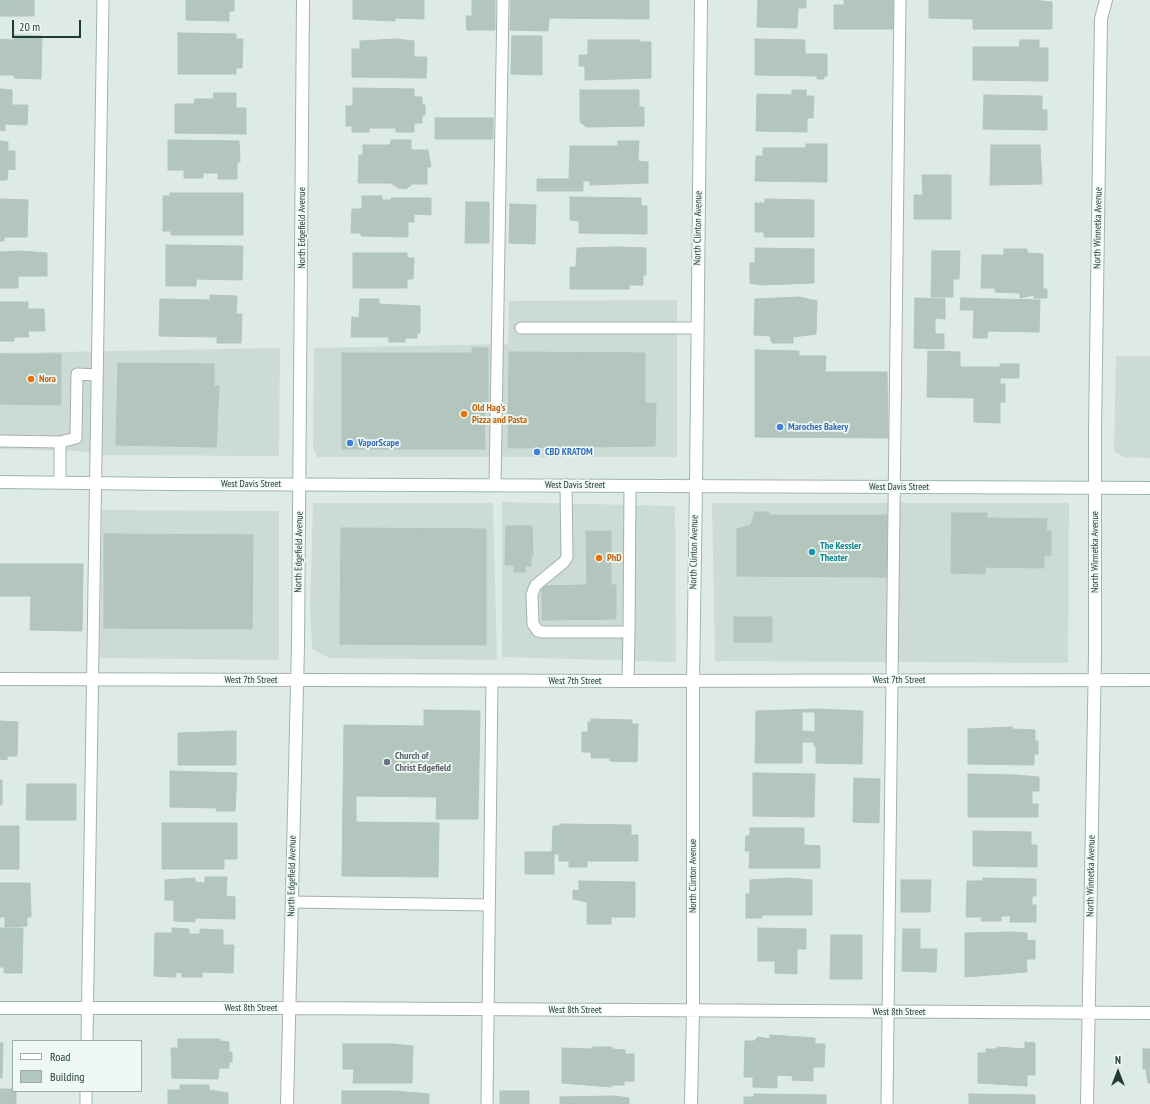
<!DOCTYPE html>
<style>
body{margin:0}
#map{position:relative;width:1150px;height:1104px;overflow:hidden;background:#deebe5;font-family:"PT Sans Narrow",sans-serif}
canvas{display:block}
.legend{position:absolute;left:12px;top:1040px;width:130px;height:52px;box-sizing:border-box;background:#eff8f3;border:1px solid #9bada6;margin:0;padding:5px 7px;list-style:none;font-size:12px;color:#1e3c32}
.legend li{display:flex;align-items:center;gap:8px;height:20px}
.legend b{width:20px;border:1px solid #9bada6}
.north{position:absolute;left:1098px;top:1052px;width:40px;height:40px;-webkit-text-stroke:3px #eff8f3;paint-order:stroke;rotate:0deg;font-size:11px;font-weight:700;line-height:16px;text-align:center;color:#1e3c32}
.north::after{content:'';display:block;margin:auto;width:14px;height:18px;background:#1e3c32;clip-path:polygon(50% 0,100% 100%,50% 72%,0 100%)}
.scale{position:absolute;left:12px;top:20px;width:69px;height:18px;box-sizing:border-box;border:2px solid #1e3c32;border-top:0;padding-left:5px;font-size:12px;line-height:14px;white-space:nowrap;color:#1e3c32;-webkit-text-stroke:3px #eff8f3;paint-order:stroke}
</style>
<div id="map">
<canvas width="1150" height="1104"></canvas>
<ul class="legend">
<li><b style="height:5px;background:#fff"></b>Road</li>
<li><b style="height:11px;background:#b3c6bd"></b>Building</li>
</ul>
<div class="north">N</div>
<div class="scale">20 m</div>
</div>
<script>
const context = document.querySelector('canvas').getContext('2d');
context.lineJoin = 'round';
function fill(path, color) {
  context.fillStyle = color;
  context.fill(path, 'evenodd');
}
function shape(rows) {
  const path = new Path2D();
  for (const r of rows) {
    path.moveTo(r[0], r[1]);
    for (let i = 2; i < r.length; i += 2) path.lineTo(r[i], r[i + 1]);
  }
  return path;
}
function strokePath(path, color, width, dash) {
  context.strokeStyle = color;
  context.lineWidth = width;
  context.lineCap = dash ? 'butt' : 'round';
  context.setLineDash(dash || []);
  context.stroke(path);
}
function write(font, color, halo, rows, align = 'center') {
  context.font = font + ' "PT Sans Narrow",sans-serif';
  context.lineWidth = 3.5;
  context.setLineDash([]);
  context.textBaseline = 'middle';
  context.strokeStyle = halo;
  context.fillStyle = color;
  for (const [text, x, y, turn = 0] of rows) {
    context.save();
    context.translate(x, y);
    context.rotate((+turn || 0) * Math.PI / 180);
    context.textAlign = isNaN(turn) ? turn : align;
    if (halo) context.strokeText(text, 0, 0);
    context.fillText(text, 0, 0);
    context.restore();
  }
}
fill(shape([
 [677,300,677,457,317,457,313,448,314,348,508,344,509,301],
 [280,348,279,456,103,455,77,451,0,449,0,353],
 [1116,356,1150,356,1150,458,1124,457,1114,451],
 [502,502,675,506,676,662,502,657],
 [313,503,493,503,497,660,329,658,312,649,310,606],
 [712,503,1069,503,1068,663,715,661],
 [102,510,279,511,279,660,100,658]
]), '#ccdbd3');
const building = shape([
 [0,0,34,0,34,16,0,16,0,0],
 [186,0,234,0,234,11,229,11,229,21,186,20,186,0],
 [353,0,424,0,424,19,395,18,395,21,353,19,353,0],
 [472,0,495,0,495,30,467,30,466,16,472,16,472,0],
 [511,0,649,0,649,19,549,18,548,31,510,30,511,0],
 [758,0,806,0,806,8,798,8,797,28,757,27,758,0],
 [844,0,893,0,893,29,834,29,834,5,844,5,844,0],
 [929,0,1040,0,1040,1,1052,2,1052,29,973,29,973,19,929,18,929,0],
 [178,33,236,34,236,39,243,39,242,68,236,68,236,74,178,74,178,33],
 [15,35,42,36,41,79,14,78,14,75,0,75,0,39,14,40,15,35],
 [512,36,542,36,542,75,511,74,512,36],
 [395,39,414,41,414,57,427,57,426,78,352,77,352,49,360,49,360,41,395,39],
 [755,39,805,40,805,54,827,54,827,76,824,76,824,79,817,79,817,76,755,75,755,39],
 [588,40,640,40,640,42,651,42,651,78,585,80,585,66,579,66,579,55,588,55,588,40],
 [1020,40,1039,40,1039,48,1048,48,1048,81,973,80,973,47,1019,47,1020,40],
 [353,88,414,89,414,97,422,97,422,105,425,105,425,115,422,115,422,123,414,123,414,132,396,132,396,128,369,128,369,132,352,132,352,126,346,126,346,106,353,106,353,88],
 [0,89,12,90,12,105,28,105,27,125,5,124,5,131,0,130,0,89],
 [580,90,639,90,639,107,644,107,644,126,587,127,580,122,580,90],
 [792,90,806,90,806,96,814,96,813,118,807,118,807,132,756,131,757,94,792,95,792,90],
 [214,93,236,93,236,108,246,108,246,134,175,133,175,104,194,104,195,99,213,99,214,93],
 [984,95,1042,96,1042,110,1047,110,1047,130,983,129,984,95],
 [435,118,493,118,493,139,435,139,435,118],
 [168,140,239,141,240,162,237,162,237,179,218,179,218,173,203,173,203,178,184,178,184,170,168,170,168,140],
 [391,140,411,140,411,150,428,150,431,167,427,167,427,184,412,184,406,189,398,188,391,183,358,183,359,155,363,155,363,145,390,145,391,140],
 [0,141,8,142,8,151,15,151,15,170,8,169,7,180,0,180,0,141],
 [618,141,639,141,638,161,648,162,648,183,590,185,590,181,583,181,583,191,537,191,537,179,569,179,570,146,618,146,618,141],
 [806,144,827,144,827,182,755,181,756,156,763,156,763,148,806,148,806,144],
 [991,145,1040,145,1042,184,990,185,991,145],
 [922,175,951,175,951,219,914,219,914,195,923,195,922,175],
 [170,193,243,193,243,235,171,235,171,231,163,231,163,196,170,196,170,193],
 [362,196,382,196,382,200,391,200,391,198,431,198,431,215,414,214,414,222,408,222,408,237,361,236,361,233,351,233,352,209,362,209,362,196],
 [570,197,641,198,641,206,647,206,647,234,579,233,579,221,570,220,570,197],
 [0,199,28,200,27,237,4,237,4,241,0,241,0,199],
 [765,199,814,200,814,237,764,237,764,232,755,232,755,203,765,203,765,199],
 [466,202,489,202,489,243,465,243,466,202],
 [510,204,536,205,535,244,509,243,510,204],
 [166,245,243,246,242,280,196,279,196,286,166,286,166,245],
 [618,247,646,248,646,275,643,275,643,285,629,285,629,289,570,289,570,267,576,267,577,248,618,247],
 [755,248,814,249,814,283,761,285,750,283,750,263,755,263,755,248],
 [1004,249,1027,249,1027,253,1043,254,1043,289,1047,289,1047,298,1034,298,1034,295,1020,298,1020,293,995,292,995,288,981,288,982,255,1004,255,1004,249],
 [19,251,47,253,47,276,18,276,18,288,0,288,0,252,19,251],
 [932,251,960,251,959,279,953,279,953,297,931,297,932,251],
 [353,253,407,253,407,258,414,258,413,279,407,279,407,288,353,288,353,253],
 [210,295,237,296,236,314,242,314,241,343,217,343,217,337,159,336,160,299,210,300,210,295],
 [799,297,817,301,816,334,793,337,793,343,772,343,770,336,754,335,755,299,799,297],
 [915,298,945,299,945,319,935,318,935,334,944,334,944,349,914,348,915,298],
 [961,298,1040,300,1039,332,988,331,987,338,973,338,974,310,960,310,961,298],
 [360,299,379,299,379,304,420,306,420,333,417,333,417,338,405,338,405,342,389,342,389,337,351,337,352,317,359,318,360,299],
 [0,302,28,302,28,309,44,309,45,331,28,331,29,337,14,337,14,341,0,341,0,302],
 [472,348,488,348,488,401,484,401,485,449,342,449,342,353,472,353,472,348],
 [755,350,799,351,799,356,826,356,825,372,887,372,888,438,755,437,755,350],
 [928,351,960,352,960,367,1000,367,1000,364,1019,364,1019,378,1000,378,1000,384,1005,384,1005,402,1000,402,1000,423,974,422,974,398,927,397,928,351],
 [509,352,645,353,645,403,656,403,655,446,508,448,509,352],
 [0,354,61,354,61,405,0,404,0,354],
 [118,363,214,364,214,386,219,386,216,447,116,445,118,363],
 [755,512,769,512,769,515,887,515,886,577,737,576,737,529,751,525,755,512],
 [952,513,987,513,987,518,1047,519,1046,531,1051,531,1051,555,1044,555,1044,568,985,567,985,574,951,573,952,513],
 [506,526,532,526,533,556,531,556,531,566,525,566,525,572,514,572,514,565,505,565,506,526],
 [341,528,486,529,486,645,340,644,341,528],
 [586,531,611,531,611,585,616,585,616,619,542,620,542,586,587,585,586,531],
 [104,534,253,535,252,629,104,628,104,534],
 [0,564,83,564,82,631,30,630,31,596,0,596,0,564],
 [734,617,772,617,772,642,734,642,734,617],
 [818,709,863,711,862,764,816,763,816,746,814,746,814,742,802,742,802,763,755,763,756,711,818,709],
 [802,712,815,712,815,732,802,731,802,712],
 [424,710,480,711,478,819,436,819,437,797,356,796,356,822,439,823,438,877,342,876,344,725,424,726,424,710],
 [591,719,632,720,632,724,638,724,637,762,610,761,610,758,591,758,591,752,582,752,582,732,588,732,588,722,591,722,591,719],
 [0,721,18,722,17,756,7,756,7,760,0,759,0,721],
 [1012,727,1012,729,1035,730,1035,741,1038,741,1038,754,1034,754,1034,765,968,764,968,729,1012,727],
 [236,731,236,765,178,765,178,733,236,731],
 [170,771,237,773,235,811,216,811,217,808,170,807,170,771],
 [753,773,815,774,814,817,753,816,753,773],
 [968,774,1016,775,1039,777,1039,791,1032,791,1032,804,1038,804,1038,817,968,817,968,774],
 [854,778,880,779,879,823,853,822,854,778],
 [0,780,2,780,2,804,0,805,0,780],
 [27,784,76,784,76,820,26,820,27,784],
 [162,823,237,823,237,859,224,859,224,869,162,869,162,823],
 [560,824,631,825,631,835,638,835,638,861,587,861,587,867,569,867,569,861,559,861,559,854,554,854,554,874,525,874,525,852,552,852,553,826,560,826,560,824],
 [0,826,19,826,19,869,0,869,0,826],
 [750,828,804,828,804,845,820,846,820,868,749,868,750,851,745,851,746,836,750,836,750,828],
 [973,831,1031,832,1031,845,1037,845,1037,867,973,866,973,831],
 [205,877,227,877,226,896,235,897,235,919,195,918,195,922,174,921,174,900,165,900,165,880,195,878,195,882,205,883,205,877],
 [789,878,812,880,812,915,762,915,762,918,746,918,746,894,750,894,750,880,789,878],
 [983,878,1036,879,1036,896,1032,896,1032,905,1036,905,1036,922,1010,922,1011,916,1001,916,1001,921,981,921,982,917,966,917,967,881,983,881,983,878],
 [901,880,931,880,930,912,901,912,901,880],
 [579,881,635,882,635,917,611,917,611,924,587,924,587,902,573,899,573,890,579,891,579,881],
 [0,883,30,883,31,917,27,917,27,926,5,927,5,917,0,917,0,883],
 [0,928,23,928,22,973,4,973,4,967,0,967,0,928],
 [172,928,189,929,189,934,200,934,200,929,223,930,223,945,234,945,233,973,202,972,202,977,182,977,182,973,176,972,176,977,154,976,155,933,172,933,172,928],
 [758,928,806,929,806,949,797,949,797,974,775,973,775,961,758,961,758,928],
 [903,929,920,929,920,949,937,949,936,972,902,971,903,929],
 [1012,932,1027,933,1027,941,1035,940,1035,959,1026,959,1027,972,965,977,965,933,1012,932],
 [831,935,862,935,862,979,830,979,831,935],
 [770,1035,815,1038,815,1044,825,1044,824,1067,813,1067,813,1081,792,1080,793,1076,777,1075,777,1088,753,1087,753,1077,744,1077,745,1041,754,1041,758,1037,770,1039,770,1035],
 [178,1039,220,1039,220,1041,229,1042,229,1052,232,1052,232,1062,229,1062,229,1068,219,1068,218,1079,172,1078,171,1048,178,1048,178,1039],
 [1025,1042,1035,1043,1035,1075,1027,1075,1027,1086,978,1083,978,1053,986,1053,986,1049,997,1049,997,1047,1025,1049,1025,1042],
 [0,1043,3,1043,2,1078,0,1078,0,1043],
 [343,1044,393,1044,413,1046,412,1083,353,1083,354,1069,343,1069,343,1044],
 [593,1047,612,1047,612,1049,625,1050,625,1054,634,1054,634,1081,624,1081,624,1085,611,1085,611,1087,562,1083,562,1048,593,1049,593,1047],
 [1143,1049,1150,1049,1150,1083,1148,1083,1146,1070,1149,1069,1143,1069,1143,1049],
 [180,1085,209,1085,209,1090,228,1093,228,1104,168,1104,168,1090,180,1090,180,1085],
 [0,1089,13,1089,13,1091,16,1091,16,1104,0,1104,0,1089],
 [342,1091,395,1091,429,1094,429,1104,342,1104,342,1091],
 [500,1091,529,1091,529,1104,500,1104,500,1091],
 [754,1094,826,1095,826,1104,744,1104,744,1097,754,1097,754,1094],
 [969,1094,1035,1095,1035,1104,969,1104,969,1094],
 [614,1096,629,1098,629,1104,560,1104,560,1097,614,1096]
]);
fill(building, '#b3c6bd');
strokePath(building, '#b0c5bb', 1);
const service = shape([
 [521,328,697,328],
 [0,441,60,442],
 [60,482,60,442,76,438,77,374,97,375],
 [495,485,503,0],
 [566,485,567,557,564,562,536,585,534,589,532,595,533,624,538,631,543,632,629,632,628,681],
 [629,632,630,486],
 [292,902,489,905],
 [87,1041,103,0],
 [86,1104,86,1091],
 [487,1104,492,681],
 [887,1104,900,0]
]);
const minor = shape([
 [0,1008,289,1008,1150,1013],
 [287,1104,298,645,303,0],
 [691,1104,693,1011,693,681,696,486,701,0],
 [1087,1104,1095,654,1095,430,1101,19,1106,0]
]);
const tertiary = shape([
 [0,679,628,681,1150,680]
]);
const secondary = shape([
 [0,482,169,484,1150,488]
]);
strokePath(service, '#a1b3ac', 13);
strokePath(minor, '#a1b3ac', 14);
strokePath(tertiary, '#a1b3ac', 14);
strokePath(secondary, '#9cb8ac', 14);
strokePath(service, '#fff', 11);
strokePath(minor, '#fff', 12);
strokePath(tertiary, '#fff', 12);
strokePath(secondary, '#fff', 12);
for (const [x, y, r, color] of [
 [31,379,4,"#e8710a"],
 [464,414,4,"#e8710a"],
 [780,427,4,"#3f7fe0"],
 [350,443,4,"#3f7fe0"],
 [537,452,4,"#3f7fe0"],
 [812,552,4,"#0f9aa8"],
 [599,558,4,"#e8710a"],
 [387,762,4,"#6b7280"]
]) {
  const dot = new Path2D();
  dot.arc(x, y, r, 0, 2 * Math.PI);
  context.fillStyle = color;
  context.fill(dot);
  strokePath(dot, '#eff8f3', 1.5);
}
write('10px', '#1e3c32', '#eff8f3', [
 ["North Edgefield Avenue",302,228,-90],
 ["North Clinton Avenue",698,228,-89],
 ["North Winnetka Avenue",1098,228,-89],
 ["West Davis Street",251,484],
 ["West Davis Street",575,485],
 ["West Davis Street",899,487],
 ["North Edgefield Avenue",299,552,-89],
 ["North Clinton Avenue",694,552,-89],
 ["North Winnetka Avenue",1095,552,-90],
 ["West 7th Street",251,680],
 ["West 7th Street",899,680],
 ["West 7th Street",575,681],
 ["North Edgefield Avenue",292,876,-89],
 ["North Clinton Avenue",693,876,-90],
 ["North Winnetka Avenue",1091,876,-89],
 ["West 8th Street",251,1008],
 ["West 8th Street",575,1010],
 ["West 8th Street",899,1012]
]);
write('bold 10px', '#c56008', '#eff8f3', [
 ["Nora",39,379],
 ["Old Hag's",472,408],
 ["Pizza and Pasta",472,420],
 ["PhD",607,558]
], 'left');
write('bold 10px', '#366cbe', '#eff8f3', [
 ["Maroches Bakery",788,427],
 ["VaporScape",358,443],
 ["CBD KRATOM",545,452]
], 'left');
write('bold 10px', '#0d838f', '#eff8f3', [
 ["The Kessler",820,546],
 ["Theater",820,558]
], 'left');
write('bold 10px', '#5b616d', '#eff8f3', [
 ["Church of",395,756],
 ["Christ Edgefield",395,768]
], 'left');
</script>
